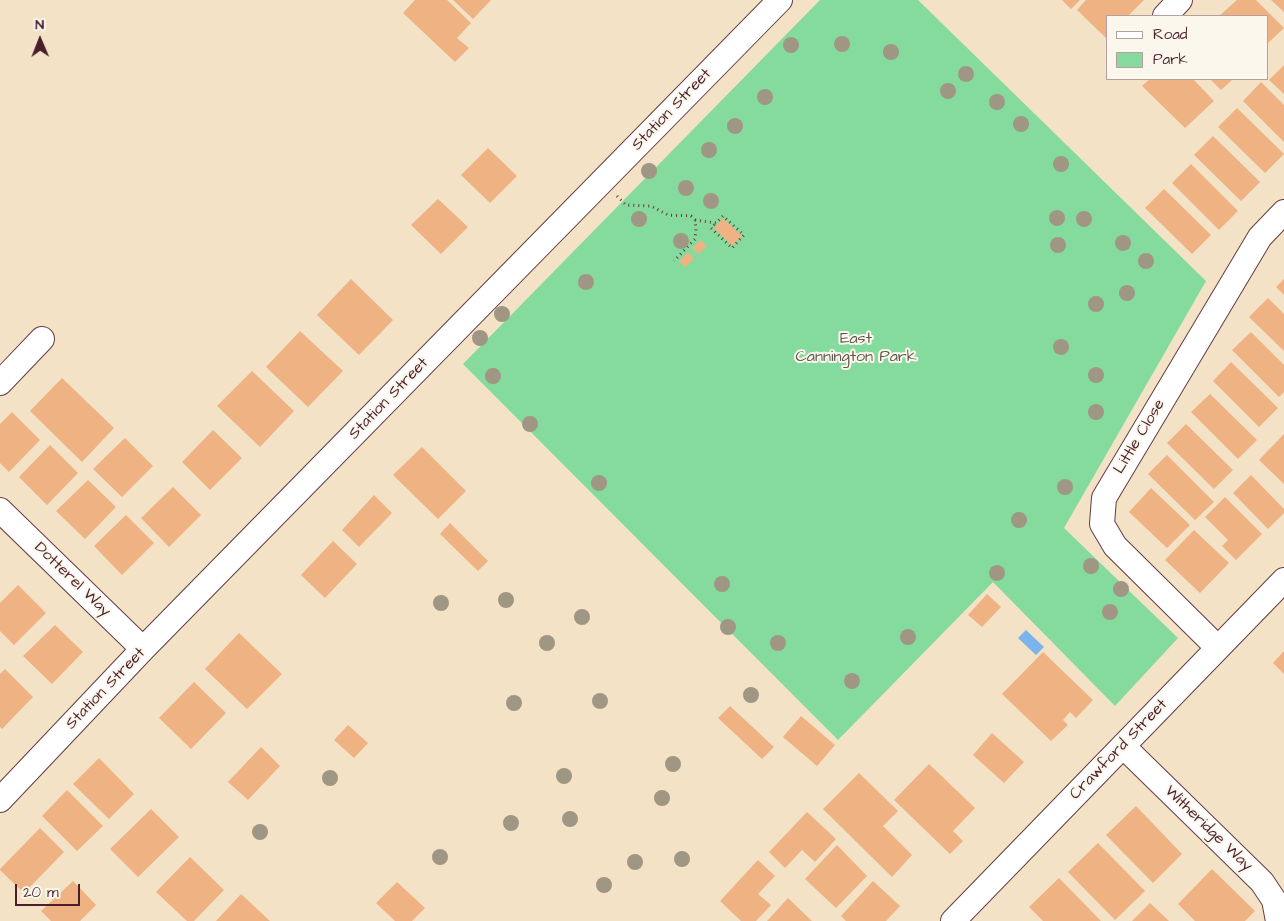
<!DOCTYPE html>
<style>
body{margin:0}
#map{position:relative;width:1284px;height:921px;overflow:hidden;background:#f3e2c6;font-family:"Architects Daughter",sans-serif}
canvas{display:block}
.legend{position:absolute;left:1106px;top:15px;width:162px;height:65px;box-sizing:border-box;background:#fbf7ec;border:1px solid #b4a19f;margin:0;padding:6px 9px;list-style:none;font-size:15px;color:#4a1f2b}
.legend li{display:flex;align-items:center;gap:10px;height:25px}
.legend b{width:25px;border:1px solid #b4a19f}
.north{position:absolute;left:15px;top:15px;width:50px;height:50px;-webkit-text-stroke:4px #fbf7ec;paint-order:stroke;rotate:359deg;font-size:14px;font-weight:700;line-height:20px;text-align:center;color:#4a1f2b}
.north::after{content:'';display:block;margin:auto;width:18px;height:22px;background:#4a1f2b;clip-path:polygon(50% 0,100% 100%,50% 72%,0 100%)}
.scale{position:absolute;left:15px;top:884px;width:65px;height:22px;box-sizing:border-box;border:2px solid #4a1f2b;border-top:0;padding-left:6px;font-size:15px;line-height:18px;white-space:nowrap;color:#4a1f2b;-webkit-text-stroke:4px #fbf7ec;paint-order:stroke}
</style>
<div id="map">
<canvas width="1284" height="921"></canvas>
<ul class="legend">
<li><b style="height:6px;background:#fff"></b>Road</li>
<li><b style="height:14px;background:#85db9e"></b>Park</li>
</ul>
<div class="north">N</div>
<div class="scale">20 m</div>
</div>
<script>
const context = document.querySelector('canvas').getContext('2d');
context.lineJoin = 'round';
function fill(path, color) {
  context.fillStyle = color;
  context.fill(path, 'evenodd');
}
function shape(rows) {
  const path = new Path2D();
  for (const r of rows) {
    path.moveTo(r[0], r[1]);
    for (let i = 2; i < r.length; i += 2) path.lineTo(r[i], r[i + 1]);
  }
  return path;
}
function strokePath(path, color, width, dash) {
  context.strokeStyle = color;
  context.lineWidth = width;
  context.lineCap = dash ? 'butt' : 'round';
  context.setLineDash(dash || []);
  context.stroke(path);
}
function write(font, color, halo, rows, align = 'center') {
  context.font = font + ' "Architects Daughter",sans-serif';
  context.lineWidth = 4;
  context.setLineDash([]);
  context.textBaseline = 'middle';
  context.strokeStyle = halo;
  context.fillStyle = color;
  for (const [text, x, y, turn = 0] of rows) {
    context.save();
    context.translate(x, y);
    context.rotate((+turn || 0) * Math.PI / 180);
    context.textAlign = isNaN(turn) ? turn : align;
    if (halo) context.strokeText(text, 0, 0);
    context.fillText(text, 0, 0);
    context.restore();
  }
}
fill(shape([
 [820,0,918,0,1206,281,1064,528,1178,638,1115,706,993,582,838,740,463,364]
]), '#85db9e');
fill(shape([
 [1026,630,1044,647,1036,655,1018,638]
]), '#7bb4eb');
fill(shape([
 [415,0,447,0,471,23,457,38,469,48,455,62,403,13],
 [453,0,491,0,473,19],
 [1062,0,1080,0,1071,9],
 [1086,0,1144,0,1128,16,1108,16,1108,36,1106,38,1077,10],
 [1237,0,1256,0,1284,28,1268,43,1268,16,1219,16],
 [1271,0,1284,0,1284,12],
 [1284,65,1284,94,1269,80],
 [1150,79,1193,79,1214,101,1185,128,1142,86],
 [1210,79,1233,79,1221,90],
 [1261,82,1284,105,1284,142,1243,101],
 [1237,108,1284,154,1265,173,1218,127],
 [1213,136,1260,182,1241,201,1194,155],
 [488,148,517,176,490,203,461,175],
 [1191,164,1238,211,1219,230,1172,183],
 [1164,189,1211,235,1192,254,1145,208],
 [438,199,468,227,441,254,411,225],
 [723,218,742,236,732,246,714,228],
 [701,240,707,246,698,254,692,248],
 [688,252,694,259,685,267,679,261],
 [351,279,393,320,359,355,317,315],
 [1284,279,1284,295,1276,287],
 [1268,298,1284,314,1284,351,1249,317],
 [300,331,343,371,308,407,266,367],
 [1251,332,1284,365,1284,392,1279,397,1232,350],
 [1231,362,1278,408,1259,427,1213,381],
 [252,371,294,411,260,447,217,406],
 [62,378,114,428,82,462,30,411],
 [1210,394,1257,440,1238,459,1191,412],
 [12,412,40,440,9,472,0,463,0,424],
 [1186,424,1233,470,1214,489,1167,443],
 [213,430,242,458,210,490,182,462],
 [1284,434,1284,484,1259,460],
 [125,438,153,466,122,497,93,469],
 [50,445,78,473,47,505,19,477],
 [422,447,466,491,438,519,393,475],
 [1167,455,1214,502,1195,520,1148,474],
 [1251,475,1284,509,1284,513,1268,529,1233,493],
 [88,480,116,507,85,539,56,511],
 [173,487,201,515,169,547,141,518],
 [1151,488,1190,525,1167,548,1129,512],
 [374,495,392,513,359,547,342,530],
 [1225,497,1262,534,1236,560,1222,546,1228,540,1205,517],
 [126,515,154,543,122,575,94,546],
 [450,523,488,561,478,571,440,534],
 [1194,530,1229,563,1200,593,1165,560],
 [333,541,357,564,325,598,301,575],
 [18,585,46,613,14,645,0,631,0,603],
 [987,594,1001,607,982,627,968,615],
 [55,625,83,652,52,684,23,656],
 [239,633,282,674,247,709,205,669],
 [1284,651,1284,674,1273,663],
 [1043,652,1093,700,1076,718,1070,712,1063,720,1068,725,1051,741,1002,694],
 [5,669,33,697,2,729,0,727,0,674],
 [194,682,226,713,191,749,159,718],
 [730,706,774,747,762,759,718,718],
 [801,716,835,745,817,766,783,737],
 [348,725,368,743,354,758,334,740],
 [992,733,1024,762,1004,783,973,755],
 [261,747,280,766,248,800,228,782],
 [99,758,134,794,109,819,73,784],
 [929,764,975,808,953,831,963,841,950,854,894,800],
 [859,773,898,811,883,826,912,855,892,877,823,809],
 [67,790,103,826,77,851,42,816],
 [1136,806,1182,854,1153,883,1106,835],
 [151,809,179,837,138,877,110,849],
 [807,812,836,839,815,862,802,850,785,868,769,852],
 [40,828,64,852,24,893,0,870,0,869],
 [1098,843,1145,891,1115,920,1068,872],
 [837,845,867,876,836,908,805,879],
 [190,857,224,890,194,921,187,921,156,892],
 [758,860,775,876,758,894,771,905,756,921,741,921,720,901],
 [1212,869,1255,911,1245,921,1195,921,1178,904],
 [1059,878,1101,921,1043,921,1029,907],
 [73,881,96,905,80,921,51,921,41,911],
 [873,881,900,906,886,921,846,921,841,916],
 [397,882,425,908,412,921,395,921,376,903],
 [241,894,270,921,216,921],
 [788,898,812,921,767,921],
 [1150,903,1169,921,1132,921]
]), '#eeb283');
const minor = shape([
 [1165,16,1180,0],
 [0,383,42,339],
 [0,510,143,649],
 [1218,648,1115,546,1102,524,1104,498,1260,237,1284,212],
 [1123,746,1262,882,1274,900,1278,921],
 [0,800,143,649,780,0],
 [953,921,1284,580]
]);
strokePath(minor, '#633c42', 26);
strokePath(shape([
 [617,196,626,205,651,206,668,215,691,216,695,220,696,229,695,239,674,261],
 [695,220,716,223,723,216,744,235,732,248,711,228,716,223]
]), '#633c42', 3, [1, 4]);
strokePath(minor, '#fff', 24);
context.fillStyle = '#a09684';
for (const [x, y] of [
 [842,44],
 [791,45],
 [891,52],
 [966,74],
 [948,91],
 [765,97],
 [997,102],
 [1021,124],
 [735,126],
 [709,150],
 [1061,164],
 [649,171],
 [686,188],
 [711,201],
 [1057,218],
 [639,219],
 [1084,219],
 [681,241],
 [1123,243],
 [1058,245],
 [1146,261],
 [586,282],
 [1127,293],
 [1096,304],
 [502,314],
 [480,338],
 [1061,347],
 [1096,375],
 [493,376],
 [1096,412],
 [530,424],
 [599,483],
 [1065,487],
 [1019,520],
 [1091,566],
 [997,573],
 [722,584],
 [1121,589],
 [506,600],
 [441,603],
 [1110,612],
 [582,617],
 [728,627],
 [908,637],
 [547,643],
 [778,643],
 [852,681],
 [751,695],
 [600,701],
 [514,703],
 [673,764],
 [564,776],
 [330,778],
 [662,798],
 [570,819],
 [511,823],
 [260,832],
 [440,857],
 [682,859],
 [635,862],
 [604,885]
]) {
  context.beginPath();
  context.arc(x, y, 8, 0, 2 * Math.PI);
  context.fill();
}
write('16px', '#4a1f2b', '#fbf7ec', [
 ["Station Street",672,110,-46],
 ["Station Street",389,399,-46],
 ["Little Close",1140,437,-59],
 ["Dotterel Way",72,580,44],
 ["Station Street",106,689,-46],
 ["Crawford Street",1119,750,-46],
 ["Witheridge Way",1208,829,44]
]);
write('16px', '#5c574e', '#fbf7ec', [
 ["East",856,340],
 ["Cannington Park",856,358]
]);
</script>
